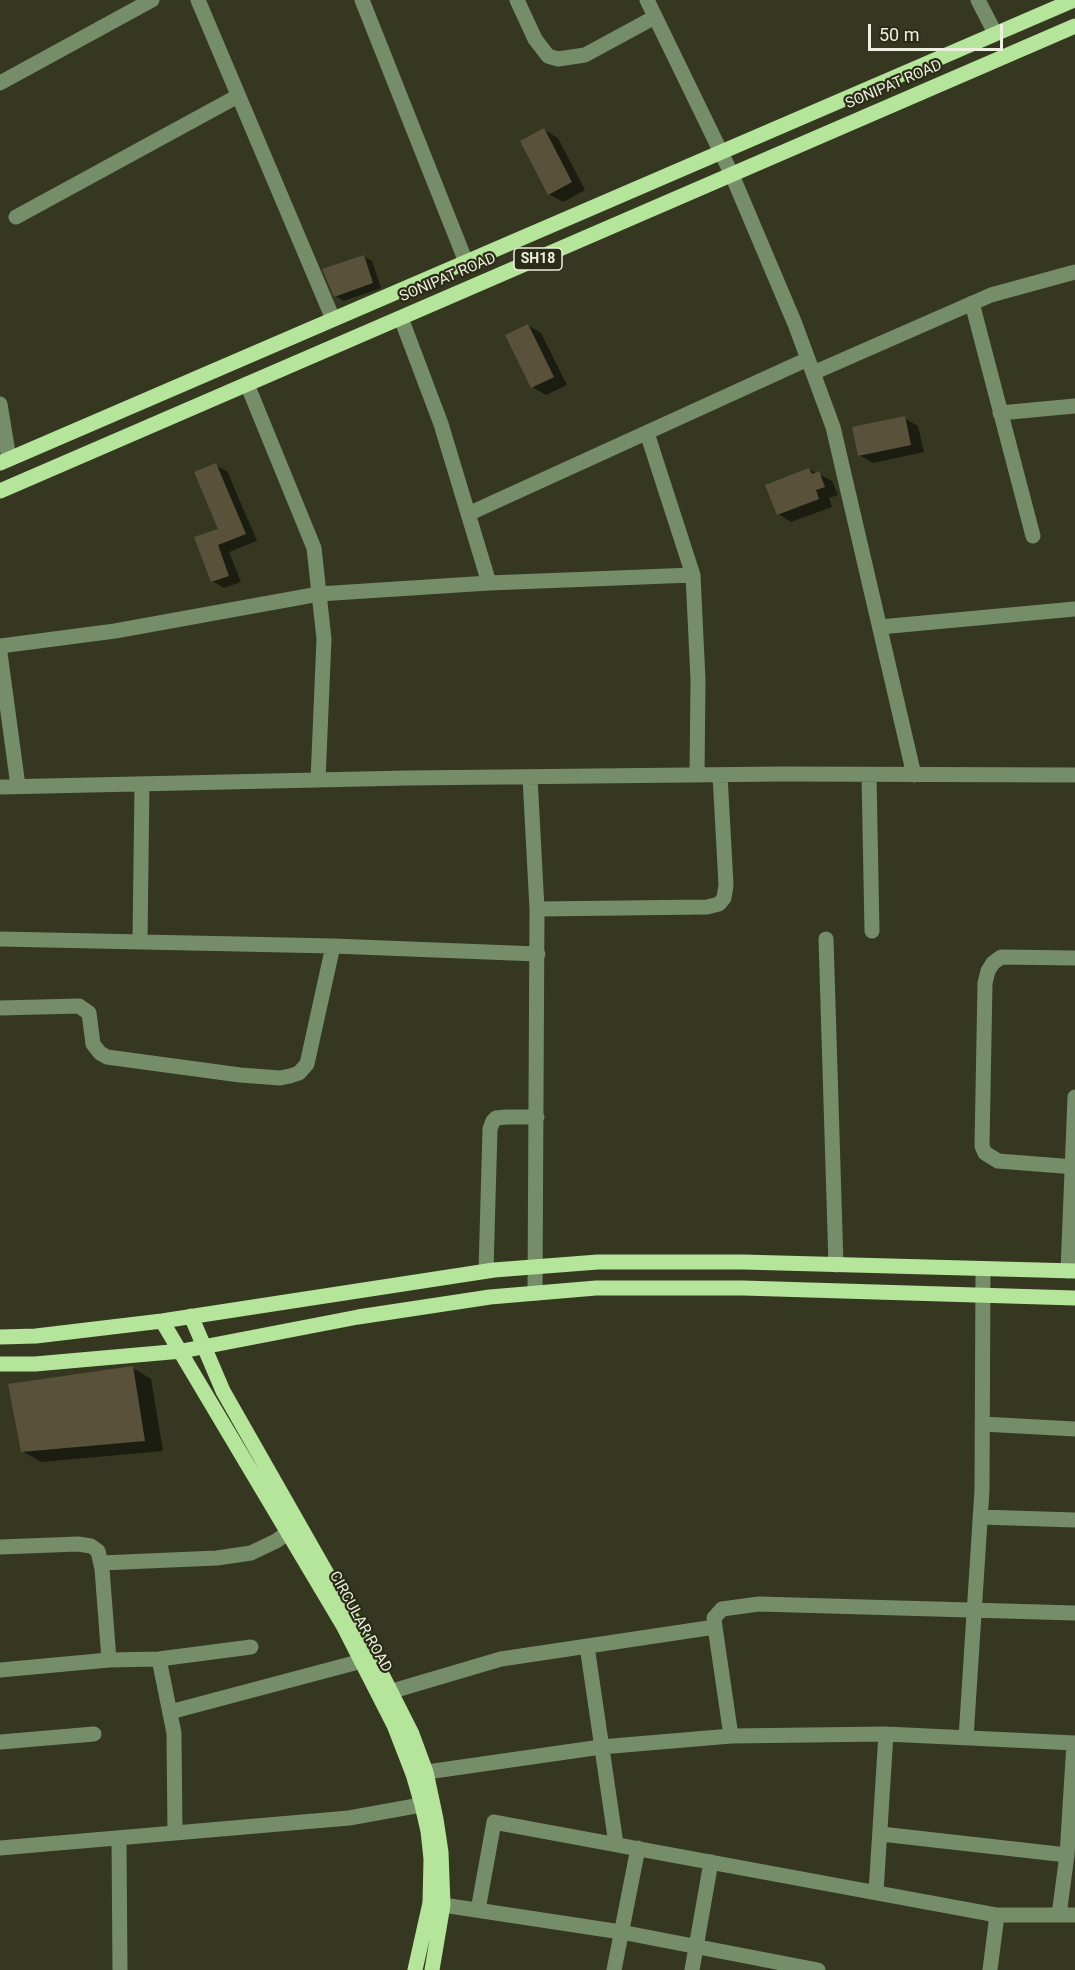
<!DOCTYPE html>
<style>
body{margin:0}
#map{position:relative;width:1075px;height:1970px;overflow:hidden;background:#353720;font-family:Roboto,sans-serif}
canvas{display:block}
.scale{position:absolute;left:868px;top:24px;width:135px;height:27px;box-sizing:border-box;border:3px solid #edefe1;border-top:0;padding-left:8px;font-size:18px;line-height:21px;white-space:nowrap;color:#edefe1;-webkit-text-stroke:4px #2b2c16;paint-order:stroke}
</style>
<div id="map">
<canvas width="1075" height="1970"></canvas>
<div class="scale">50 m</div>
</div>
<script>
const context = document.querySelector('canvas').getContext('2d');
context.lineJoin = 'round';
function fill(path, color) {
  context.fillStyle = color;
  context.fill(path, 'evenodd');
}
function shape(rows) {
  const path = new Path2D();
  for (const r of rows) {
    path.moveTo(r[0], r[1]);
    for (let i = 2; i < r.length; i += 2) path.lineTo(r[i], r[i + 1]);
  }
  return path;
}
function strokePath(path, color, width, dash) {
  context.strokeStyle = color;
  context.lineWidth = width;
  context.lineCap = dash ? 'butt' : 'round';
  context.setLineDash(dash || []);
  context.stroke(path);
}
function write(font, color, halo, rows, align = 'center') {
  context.font = font + ' Roboto,sans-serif';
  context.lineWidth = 4.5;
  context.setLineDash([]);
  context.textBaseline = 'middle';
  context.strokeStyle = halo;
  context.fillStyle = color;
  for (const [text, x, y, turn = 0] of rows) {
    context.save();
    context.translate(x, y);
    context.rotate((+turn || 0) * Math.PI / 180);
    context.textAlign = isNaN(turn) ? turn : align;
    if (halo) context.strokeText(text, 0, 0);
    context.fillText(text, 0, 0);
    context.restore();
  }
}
fill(shape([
 [544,130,558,138,585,190,563,202,549,194],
 [363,256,372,261,381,288,344,301,335,296],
 [528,325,541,333,567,385,546,395,532,387],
 [904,418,918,426,924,452,873,463,859,455],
 [215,465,227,471,257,541,229,552,241,582,224,588,212,581,220,529],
 [809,469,832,481,838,495,829,498,832,507,791,522,778,514],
 [133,1368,151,1379,163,1451,41,1462,22,1451]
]), '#0007');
fill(shape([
 [544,128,572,182,548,195,520,141],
 [364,255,373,283,334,297,322,269],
 [528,324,554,377,531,388,505,335],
 [905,416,911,445,858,456,852,427],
 [216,463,246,534,218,545,229,576,211,582,194,537,218,529,194,472],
 [809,468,812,474,819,471,825,487,816,490,819,499,777,515,765,485],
 [133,1366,145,1441,21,1452,8,1384]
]), '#5a513a');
strokePath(shape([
 [198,0,333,319],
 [362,0,466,262],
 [517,0,535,39,548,56,558,59,585,55,655,17],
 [647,0,732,175,795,324,833,427,914,775],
 [978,0,995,33],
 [0,83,152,0],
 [16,217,238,96],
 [972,303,1033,536],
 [401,318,441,424,489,583],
 [813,373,991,295,1075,272],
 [247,384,314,548,324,639,318,780],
 [0,404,9,459],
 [1000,413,1075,406],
 [647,433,693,575,698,680,697,775],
 [468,514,808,359],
 [880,627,1075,609],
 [0,646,115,631,319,594,489,583,693,575],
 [0,653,18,786],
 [869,775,872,931],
 [530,777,537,909],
 [0,787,407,778,782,774,1075,775],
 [0,939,333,946,538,954],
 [826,939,836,1265],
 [140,941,142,784],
 [1075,958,1001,957,993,963,988,971,985,983,982,1146,985,1153,998,1161,1075,1167],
 [0,1008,79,1006,89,1013,93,1044,100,1053,107,1057,240,1075,280,1078,290,1076,299,1073,307,1064,333,946],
 [486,1271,490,1129,493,1121,496,1118,507,1117,537,1117],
 [1068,1271,1075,1097],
 [535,1293,537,909,707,907,719,904,724,898,726,885,720,775],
 [982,1424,1075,1429],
 [980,1517,1075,1520],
 [0,1547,78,1544,91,1546,98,1551,102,1569,109,1660],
 [101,1563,217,1558,251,1553,276,1541,289,1532],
 [715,1627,731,1736],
 [587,1646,616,1844],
 [159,1659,174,1733,175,1833],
 [0,1670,109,1660,159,1659,251,1647],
 [379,1695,501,1659,715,1627,714,1618,722,1609,759,1604,1075,1613],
 [170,1712,362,1661],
 [966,1738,982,1490,983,1269],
 [0,1742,94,1734],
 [413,1774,601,1747,731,1736,886,1734,1075,1743],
 [881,1834,1067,1855],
 [119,1838,120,1970],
 [0,1848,349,1818,432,1803],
 [876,1892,886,1734],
 [430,1903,621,1932,818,1970],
 [478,1910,494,1822,997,1915,1075,1915],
 [1059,1915,1067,1855,1074,1743],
 [614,1970,638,1848],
 [692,1970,711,1862],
 [990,1970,997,1915]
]), '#758d69', 15);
strokePath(shape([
 [0,463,1074,0],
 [0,491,1075,26],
 [191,1316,223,1391,363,1637,412,1734,426,1772,436,1819,441,1852,443,1905,432,1970],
 [162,1321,344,1627,394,1725,413,1774,422,1805,428,1831,431,1859,430,1903,415,1970],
 [0,1337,36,1336,162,1321,494,1270,598,1262,743,1262,1075,1271],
 [0,1364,35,1364,182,1351,358,1317,490,1297,596,1288,743,1288,1075,1298]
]), '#b4e59a', 15);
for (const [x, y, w] of [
 [538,259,48]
]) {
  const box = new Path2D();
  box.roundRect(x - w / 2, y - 11, w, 22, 4.5);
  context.fillStyle = '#2b2c16';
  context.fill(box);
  strokePath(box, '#edefe1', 1.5);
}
write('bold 14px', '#edefe1', null, [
 ["SH18",538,259]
]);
write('15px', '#edefe1', '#2b2c16', [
 ["SONIPAT ROAD",894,85,-23],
 ["SONIPAT ROAD",448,278,-23],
 ["CIRCULAR ROAD",360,1622,61]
]);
</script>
